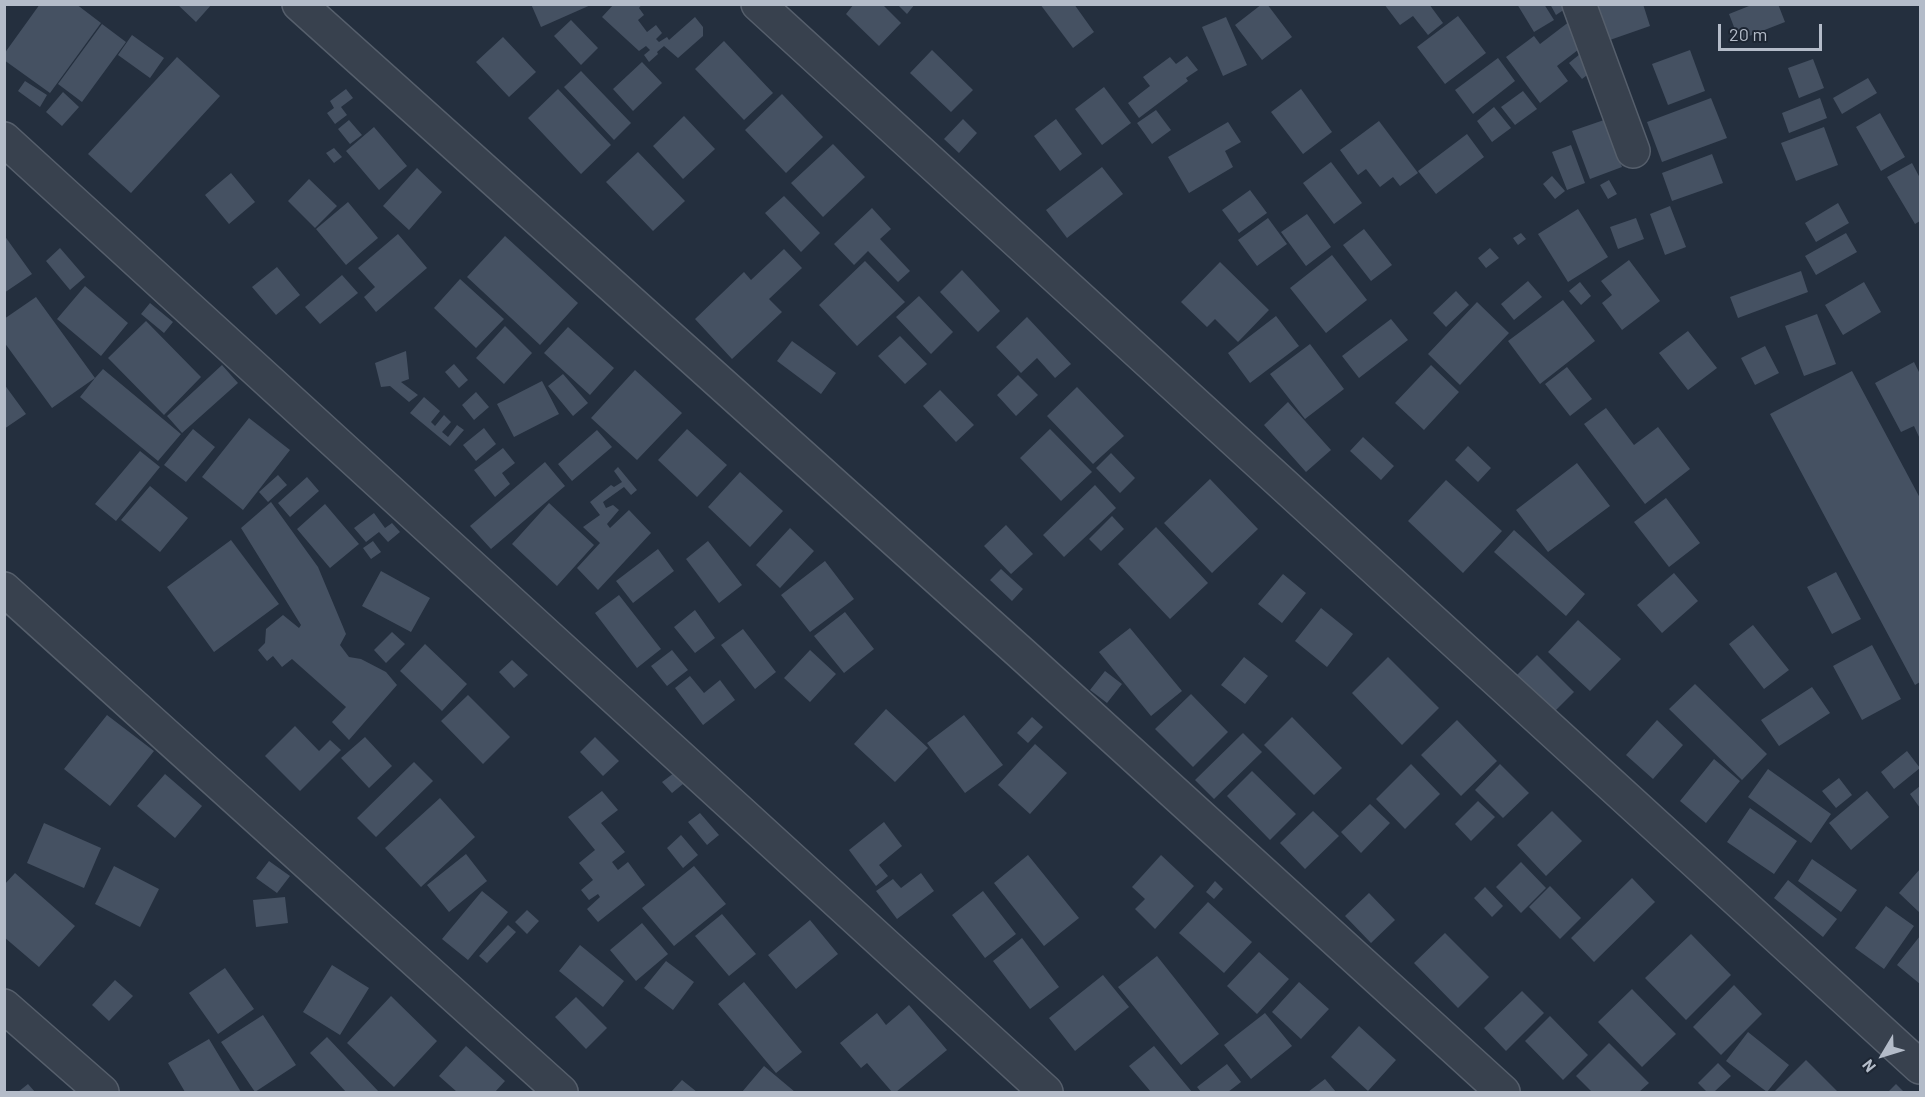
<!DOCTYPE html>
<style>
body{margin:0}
#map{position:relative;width:1925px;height:1097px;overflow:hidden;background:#242f3e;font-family:Barlow,sans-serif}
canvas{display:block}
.frame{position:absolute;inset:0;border:6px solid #b4bcc9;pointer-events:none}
.north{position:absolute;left:1853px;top:1025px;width:60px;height:60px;-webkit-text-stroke:4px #1d2633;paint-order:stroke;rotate:232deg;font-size:16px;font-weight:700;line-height:24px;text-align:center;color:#b4bcc9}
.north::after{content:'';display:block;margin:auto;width:21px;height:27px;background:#b4bcc9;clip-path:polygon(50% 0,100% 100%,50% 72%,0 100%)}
.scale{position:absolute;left:1718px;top:24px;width:104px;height:27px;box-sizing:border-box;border:3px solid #b4bcc9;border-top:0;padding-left:8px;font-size:18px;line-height:21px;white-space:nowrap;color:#b4bcc9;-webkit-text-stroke:4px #1d2633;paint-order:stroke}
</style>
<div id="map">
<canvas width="1925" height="1097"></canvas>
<div class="frame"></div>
<div class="north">N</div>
<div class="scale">20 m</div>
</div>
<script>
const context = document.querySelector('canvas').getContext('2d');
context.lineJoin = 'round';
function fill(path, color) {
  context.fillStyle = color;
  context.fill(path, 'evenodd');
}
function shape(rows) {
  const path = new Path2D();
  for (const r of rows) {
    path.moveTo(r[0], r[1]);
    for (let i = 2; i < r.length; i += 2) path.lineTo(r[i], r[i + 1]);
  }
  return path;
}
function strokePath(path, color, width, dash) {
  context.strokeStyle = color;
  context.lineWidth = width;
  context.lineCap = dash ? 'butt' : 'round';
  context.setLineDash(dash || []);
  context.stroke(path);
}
fill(shape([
 [40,4,76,4,101,23,50,93,4,60,4,54],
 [177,4,212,4,196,22],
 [531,4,593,4,541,27],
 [614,4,642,4,639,8,644,15,638,20,647,32,656,25,662,33,656,39,659,42,667,37,669,40,695,17,703,27,703,36,678,58,664,46,657,52,658,54,649,62,644,55,650,50,646,46,639,51,602,17],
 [854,4,882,4,901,23,879,46,846,14],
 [897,4,915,4,907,14],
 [1040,4,1074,4,1094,32,1073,48],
 [1262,4,1267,4,1292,37,1262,60,1235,25],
 [1384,4,1429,4,1443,23,1428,35,1413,16,1400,25],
 [1517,4,1544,4,1554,20,1534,32],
 [1550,4,1566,4,1568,7,1556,15],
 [1594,4,1643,4,1650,26,1607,41],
 [1754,4,1778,4,1785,22,1739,40,1729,14],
 [1458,16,1486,53,1445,84,1417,47],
 [1226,17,1247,65,1223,76,1202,27],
 [1574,18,1591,40,1557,66,1568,81,1540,103,1506,57,1534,36,1540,44],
 [571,20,598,48,581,65,554,36],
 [102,24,126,42,82,102,58,84],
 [132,35,164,58,150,78,118,55],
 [503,37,536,72,509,97,476,62],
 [724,41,773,93,744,120,695,69],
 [1586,49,1599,66,1582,79,1569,63],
 [932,50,973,90,951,112,910,73],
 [1690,50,1705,91,1668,105,1652,64],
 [1187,56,1198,70,1186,78,1188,81,1139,118,1128,103,1150,86,1143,77,1170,57,1176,64],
 [177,57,220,96,131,193,88,154],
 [1498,58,1515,81,1473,114,1455,90],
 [1813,59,1824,88,1799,98,1788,68],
 [642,62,662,83,633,111,613,89],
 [581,71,631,123,614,140,564,87],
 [1868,78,1877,93,1842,114,1833,98],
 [25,81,47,95,40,107,18,91],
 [1104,87,1131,123,1102,145,1075,109],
 [346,89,353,98,341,107,347,115,335,124,327,113,334,108,330,101],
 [558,89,611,145,581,174,528,118],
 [1301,89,1332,132,1303,154,1271,112],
 [1523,91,1537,109,1515,125,1501,107],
 [63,92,79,107,62,126,46,112],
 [782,94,823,137,786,173,745,130],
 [1711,98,1727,138,1662,162,1647,122],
 [1820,98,1827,118,1789,133,1782,113],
 [1494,107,1511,128,1492,142,1477,121],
 [1156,110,1171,130,1152,144,1137,123],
 [1880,113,1905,157,1881,171,1856,127],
 [684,116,715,149,683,179,653,146],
 [963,119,977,133,959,153,944,139],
 [1056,119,1082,154,1060,171,1034,136],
 [349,120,362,135,350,144,338,129],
 [1604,120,1622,167,1590,179,1572,131],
 [1379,121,1418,173,1400,186,1393,177,1380,187,1366,169,1358,175,1340,150],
 [1228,122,1241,142,1225,151,1233,167,1189,193,1168,157],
 [374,127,407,166,379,190,346,151],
 [1824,127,1838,165,1796,181,1781,143],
 [1467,134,1484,157,1436,194,1418,171],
 [833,144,865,177,823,217,791,183],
 [1571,145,1585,183,1567,190,1552,152],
 [334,148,342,157,334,163,326,153],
 [638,152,685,201,653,231,606,182],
 [1712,154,1723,183,1672,201,1662,173],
 [1331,162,1362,203,1334,224,1303,183],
 [1912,163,1920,178,1920,221,1915,224,1887,177],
 [1102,167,1123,194,1067,238,1046,210],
 [417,168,442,192,409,230,383,206],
 [231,173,255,202,229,224,205,195],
 [1552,176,1565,191,1555,199,1543,184],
 [309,179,337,206,315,228,288,201],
 [1609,180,1617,194,1608,199,1600,185],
 [1250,190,1267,213,1239,233,1222,210],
 [784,196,820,233,801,252,765,213],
 [348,202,378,238,346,265,316,229],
 [1838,203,1849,223,1816,242,1805,223],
 [1670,206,1686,247,1665,255,1650,214],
 [872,208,891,229,880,239,910,271,898,282,868,251,854,265,834,244],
 [1578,209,1608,257,1568,282,1538,234],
 [1307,214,1331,247,1306,266,1281,232],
 [1268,218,1287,244,1257,266,1238,240],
 [1636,218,1644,239,1618,249,1610,227],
 [1364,229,1392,265,1371,281,1343,245],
 [1521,233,1526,239,1518,245,1513,238],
 [1846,233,1857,252,1816,275,1805,256],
 [398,234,427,268,376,312,364,297,375,287,358,268],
 [4,235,32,274,4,293],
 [505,236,578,303,540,345,467,277],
 [60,248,85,277,70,290,46,261],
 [1490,248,1499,258,1486,268,1478,258],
 [784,249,802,268,769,299,782,312,732,359,695,319,744,272,751,280],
 [1332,255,1367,300,1326,333,1290,288],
 [1629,260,1660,301,1622,330,1602,303,1612,295,1601,281],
 [865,261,905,302,857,346,819,305],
 [1220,262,1269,310,1238,342,1215,319,1207,327,1181,302],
 [277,267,300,295,276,315,252,287],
 [962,270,1000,311,978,332,940,292],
 [1801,271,1808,292,1738,318,1730,297],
 [342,275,358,293,320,324,305,307],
 [460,279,504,319,476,348,434,308],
 [1528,281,1542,297,1514,320,1501,304],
 [1580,282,1591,296,1581,305,1569,291],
 [1864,282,1881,312,1843,335,1825,305],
 [85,286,128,323,101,356,57,319],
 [1456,291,1469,305,1446,327,1433,313],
 [919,296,953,332,931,354,896,317],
 [36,297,95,378,103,369,181,434,158,461,80,397,95,378,52,408,4,342,4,319],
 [1563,300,1595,341,1540,384,1508,341],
 [1477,302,1509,333,1460,385,1428,354],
 [150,303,173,322,164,333,141,314],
 [1817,314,1836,364,1804,376,1785,326],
 [1276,316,1299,346,1250,383,1228,353],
 [1027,317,1071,364,1055,378,1037,358,1021,373,996,347],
 [1391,319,1408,340,1359,378,1342,356],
 [146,321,201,377,164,415,108,358],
 [505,326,532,353,504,384,476,358],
 [568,327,614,368,590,395,544,353],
 [1688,331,1717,368,1688,390,1659,353],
 [900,336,927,364,905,384,878,356],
 [792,341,836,373,821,394,777,361],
 [1310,344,1344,389,1305,419,1270,374],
 [1765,346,1779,373,1755,385,1741,358],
 [406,351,409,379,401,382,418,395,409,402,390,386,381,387,375,363],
 [1914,362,1920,374,1920,439,1914,426,1901,432,1875,383],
 [454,364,468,380,459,388,445,372],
 [222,365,238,383,182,433,167,416],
 [1431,365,1459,392,1424,430,1395,403],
 [1567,367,1592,399,1570,416,1545,384],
 [635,370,682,413,637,460,591,418],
 [1852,371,1920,498,1920,682,1915,685,1770,414],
 [563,374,588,403,573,416,548,386],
 [1018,375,1038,395,1016,416,997,395],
 [542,381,559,414,514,437,497,404],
 [4,384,26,414,4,429],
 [1077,387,1124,436,1093,464,1047,416],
 [940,390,974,425,956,442,923,406],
 [476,392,489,407,474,420,462,405],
 [424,397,440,411,431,422,435,426,444,415,451,422,442,432,448,437,457,425,464,430,450,446,410,413],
 [1288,402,1331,450,1306,472,1264,425],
 [1606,408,1634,445,1658,427,1690,469,1645,504,1584,424],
 [249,418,290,450,243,510,202,477],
 [484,428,496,444,476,461,463,445],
 [193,429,215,447,186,482,164,465],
 [687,429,727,465,697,497,658,460],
 [1050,429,1092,472,1061,501,1020,458],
 [597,430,612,447,572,481,558,464],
 [1363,437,1394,466,1381,480,1350,451],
 [1468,446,1491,468,1478,482,1455,460],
 [503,448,515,463,502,473,510,484,495,497,474,470],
 [140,451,160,467,116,521,95,504],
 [1111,453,1135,478,1120,493,1096,468],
 [545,462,565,486,491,549,470,526],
 [1577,463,1610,506,1548,552,1516,510],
 [618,467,637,490,631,495,624,487,603,502,606,508,613,505,619,510,607,524,610,528,629,510,651,533,598,590,577,568,600,543,583,527,600,515,590,502,611,485,614,487,622,482,614,471],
 [740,472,783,511,750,547,708,507],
 [278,475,287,485,268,502,259,492],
 [307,477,319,491,290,517,278,503],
 [1210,479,1258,529,1212,573,1164,523],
 [1446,480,1502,531,1463,573,1408,521],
 [1095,485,1116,508,1064,557,1043,535],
 [150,486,188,518,160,552,121,520],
 [1666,498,1700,543,1669,567,1634,522],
 [271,502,318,567,346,634,340,645,349,657,361,659,386,672,397,685,349,740,332,722,346,707,292,659,282,667,273,656,267,661,258,650,265,643,266,629,283,615,299,628,301,625,241,528],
 [549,503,594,545,557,586,512,544],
 [325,504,359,544,330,568,297,529],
 [374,513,385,528,392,523,400,532,388,542,379,532,366,542,354,528],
 [1112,516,1124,529,1101,551,1089,539],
 [1006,525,1033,554,1011,574,984,546],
 [1156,527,1208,583,1170,619,1118,564],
 [790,528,814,551,780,588,756,565],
 [1514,530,1585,594,1566,616,1494,552],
 [231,540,279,604,214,652,167,587],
 [373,541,381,552,371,559,363,548],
 [708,541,742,585,719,603,686,559],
 [658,549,674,571,633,603,616,581],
 [825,561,854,599,810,632,781,595],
 [1001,569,1023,589,1012,601,990,580],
 [381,571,430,598,411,632,362,606],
 [1836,572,1861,619,1832,634,1807,587],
 [1674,573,1698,601,1662,633,1637,605],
 [1283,574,1306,593,1282,623,1258,604],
 [619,595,661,649,637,668,595,613],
 [1321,608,1353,634,1327,667,1295,641],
 [695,610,715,638,695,653,674,627],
 [845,612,874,649,844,673,814,636],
 [1578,620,1621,659,1590,691,1548,652],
 [1753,625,1789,670,1764,689,1729,644],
 [1130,628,1182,691,1151,716,1099,652],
 [743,629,776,672,755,689,721,645],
 [392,632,405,644,386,663,374,650],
 [425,644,467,684,442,711,400,671],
 [1872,645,1901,699,1862,720,1833,666],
 [672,650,688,670,667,686,651,666],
 [810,650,836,674,810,702,784,678],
 [1537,655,1574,692,1554,712,1517,675],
 [1244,657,1268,676,1245,704,1221,685],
 [1388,657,1439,708,1402,745,1352,693],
 [512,660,528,675,514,688,499,672],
 [1105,671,1122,684,1107,703,1090,690],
 [690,676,704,693,720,680,735,700,703,725,675,688],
 [1695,684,1767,754,1742,780,1669,709],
 [1812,687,1830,713,1779,746,1761,720],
 [1191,694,1228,732,1193,767,1155,729],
 [468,695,510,737,483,764,441,721],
 [886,709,928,748,895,782,854,744],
 [107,715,154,751,110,806,64,769],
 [964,715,1003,765,965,793,927,743],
 [1032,717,1043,727,1028,743,1017,733],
 [1292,717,1342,768,1314,795,1264,745],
 [1457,720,1497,761,1461,796,1421,755],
 [1657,720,1683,745,1653,779,1626,755],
 [295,726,319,751,330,740,341,750,300,791,265,756],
 [1243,733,1262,752,1214,799,1195,780],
 [365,737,392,766,369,788,341,758],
 [595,737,619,761,603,776,580,752],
 [1035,744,1067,773,1030,814,998,785],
 [1907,751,1920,768,1894,789,1881,772],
 [1714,759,1740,781,1706,823,1680,801],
 [414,762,433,781,376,837,357,818],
 [1411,764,1440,794,1405,829,1376,799],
 [1500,764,1529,793,1503,818,1475,790],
 [1768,769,1831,814,1811,843,1748,797],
 [1252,771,1296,814,1270,840,1227,796],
 [674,773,683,784,672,793,662,782],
 [165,774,202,806,175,838,137,806],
 [1839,778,1852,795,1836,808,1822,791],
 [1920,786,1920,808,1910,794],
 [602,791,618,810,601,823,625,852,612,862,618,870,628,862,645,885,598,922,587,909,600,897,598,894,589,900,581,890,593,880,579,863,595,850,568,817],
 [1867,791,1889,817,1851,850,1829,823],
 [440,798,475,837,421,887,385,848],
 [1478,801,1495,817,1471,841,1455,824],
 [1370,804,1390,823,1361,853,1341,832],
 [1750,808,1797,841,1774,874,1727,842],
 [1313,811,1339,836,1305,869,1280,843],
 [1552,811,1582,841,1546,876,1517,845],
 [700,813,719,835,707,845,688,822],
 [884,822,902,846,879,865,888,876,876,886,849,850],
 [44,823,101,848,84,888,27,863],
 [681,835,698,855,683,868,667,848],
 [466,854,487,881,449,912,427,885],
 [1028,855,1079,918,1044,946,994,883],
 [1161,855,1194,886,1155,929,1135,909,1145,899,1132,887],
 [1812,859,1857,890,1841,912,1798,881],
 [269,861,290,876,277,893,256,878],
 [1521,862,1546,888,1521,913,1496,887],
 [114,866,159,889,140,927,95,904],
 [694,866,726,904,674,946,642,908],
 [1920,869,1920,913,1899,893],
 [15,873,75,926,39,967,4,937,4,885],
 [921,873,934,891,897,919,876,891,893,879,901,888],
 [1632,878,1655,902,1594,962,1571,938],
 [1788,880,1837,919,1823,937,1774,898],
 [1215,881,1223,889,1214,899,1206,892],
 [1550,886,1581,918,1560,939,1529,907],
 [1485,887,1503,906,1492,917,1474,898],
 [482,891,508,912,468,960,442,939],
 [983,891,1016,934,985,958,952,915],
 [1369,893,1395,920,1371,943,1345,916],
 [285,897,288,923,256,927,253,900],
 [1208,902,1252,942,1224,973,1179,933],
 [1886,906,1914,926,1884,969,1855,948],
 [527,910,539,921,527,934,515,922],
 [722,914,756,954,729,976,695,936],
 [810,920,838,954,796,989,768,955],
 [642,923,668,954,636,981,610,950],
 [508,925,516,932,487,963,479,956],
 [1445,933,1489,977,1458,1008,1414,963],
 [1691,934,1731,975,1686,1020,1645,978],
 [1920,936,1920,984,1897,965],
 [1022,938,1059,987,1030,1009,993,961],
 [580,945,624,981,603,1007,559,971],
 [1259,952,1289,979,1257,1014,1227,986],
 [1157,956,1219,1034,1181,1065,1118,987],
 [666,961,694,982,673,1010,644,988],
 [332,965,369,988,340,1035,303,1012],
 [225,968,254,1009,218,1034,189,993],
 [1103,975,1129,1007,1075,1051,1049,1018],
 [115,980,133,996,109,1021,92,1005],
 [744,982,802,1052,776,1073,718,1004],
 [1299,982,1329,1009,1301,1039,1272,1012],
 [1734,985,1762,1014,1721,1055,1693,1027],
 [1632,989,1676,1034,1642,1067,1598,1022],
 [1522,991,1544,1013,1506,1051,1484,1028],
 [391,996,437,1041,394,1087,347,1043],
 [576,997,607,1028,586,1049,555,1017],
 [909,1005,947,1050,896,1092,892,1092,867,1063,861,1068,840,1043,877,1013,886,1025],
 [1265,1013,1292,1046,1251,1079,1224,1045],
 [263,1015,296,1065,255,1092,221,1042],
 [1550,1016,1588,1055,1563,1080,1525,1041],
 [1359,1026,1396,1060,1368,1091,1331,1057],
 [1748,1032,1789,1065,1767,1092,1726,1061],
 [327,1037,379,1092,346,1092,310,1053],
 [209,1039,241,1092,185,1092,168,1063],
 [1609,1043,1649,1083,1639,1092,1592,1092,1576,1076],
 [466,1046,505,1081,495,1092,457,1092,439,1076],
 [1154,1046,1192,1092,1151,1092,1129,1066],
 [1806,1060,1838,1092,1774,1092],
 [1718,1063,1731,1076,1714,1092,1707,1092,1698,1083],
 [1227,1064,1241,1082,1228,1092,1201,1092,1197,1087],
 [764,1066,795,1092,742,1092],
 [1325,1079,1336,1092,1308,1092],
 [682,1080,697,1092,671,1092],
 [28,1084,35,1092,18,1092],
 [1896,1084,1904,1092,1888,1092]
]), '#455162');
const minor = shape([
 [299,4,1022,654,1503,1092],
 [758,4,1920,1067],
 [1579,4,1633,151],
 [4,139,1046,1092],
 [4,589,561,1092],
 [4,1006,102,1092]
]);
strokePath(minor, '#565f6c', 36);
strokePath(minor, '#38414e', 33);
</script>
